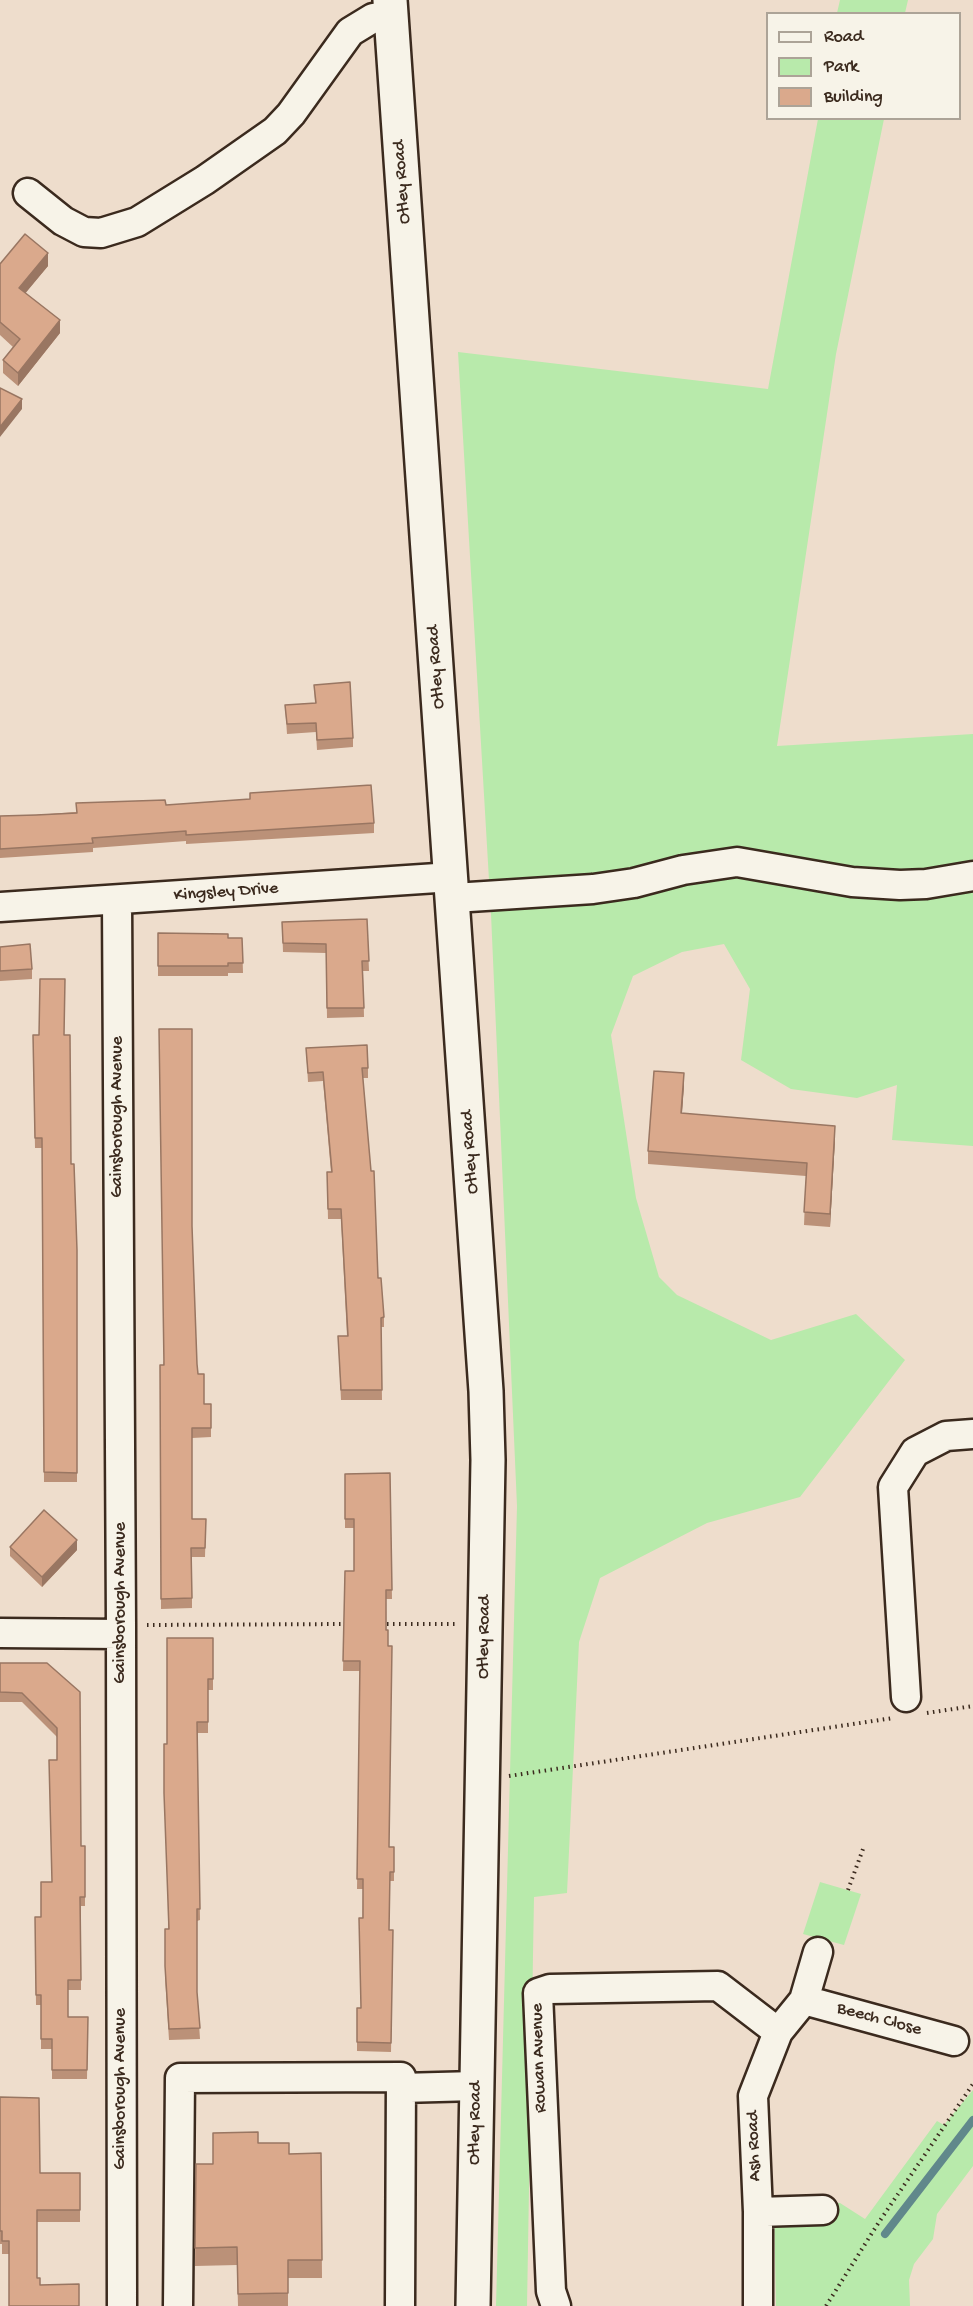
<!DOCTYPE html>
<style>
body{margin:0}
#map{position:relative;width:973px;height:2306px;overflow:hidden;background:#edc;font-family:"Gochi Hand",sans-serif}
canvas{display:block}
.legend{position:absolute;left:766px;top:12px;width:195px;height:108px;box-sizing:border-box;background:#f7f3e8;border:2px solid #aca397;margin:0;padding:8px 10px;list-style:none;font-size:18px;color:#3b2a1e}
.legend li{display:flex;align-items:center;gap:12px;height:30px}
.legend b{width:30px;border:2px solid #aca397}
</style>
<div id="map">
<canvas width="973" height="2306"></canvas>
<ul class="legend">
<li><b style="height:8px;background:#f7f3e8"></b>Road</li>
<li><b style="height:16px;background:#b8eaab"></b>Park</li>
<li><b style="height:16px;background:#daa98c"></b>Building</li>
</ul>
</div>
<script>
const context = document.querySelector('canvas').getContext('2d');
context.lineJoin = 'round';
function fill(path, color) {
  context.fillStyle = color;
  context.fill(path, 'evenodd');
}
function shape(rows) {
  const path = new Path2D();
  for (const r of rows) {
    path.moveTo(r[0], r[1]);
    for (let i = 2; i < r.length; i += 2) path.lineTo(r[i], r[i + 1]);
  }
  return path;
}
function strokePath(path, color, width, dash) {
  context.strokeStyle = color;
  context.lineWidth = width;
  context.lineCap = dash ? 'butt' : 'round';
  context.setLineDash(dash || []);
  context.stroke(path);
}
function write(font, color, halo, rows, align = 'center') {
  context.font = font + ' "Gochi Hand",sans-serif';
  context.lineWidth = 6;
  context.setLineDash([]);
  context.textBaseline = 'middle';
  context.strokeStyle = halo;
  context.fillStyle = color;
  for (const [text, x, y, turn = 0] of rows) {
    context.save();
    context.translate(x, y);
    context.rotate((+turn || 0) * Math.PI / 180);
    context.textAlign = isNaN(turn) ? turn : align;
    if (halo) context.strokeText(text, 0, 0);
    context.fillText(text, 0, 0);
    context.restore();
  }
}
fill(shape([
 [840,0,908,0,905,13,837,13],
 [818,119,884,119,836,354,777,746,973,734,973,1146,892,1140,897,1085,857,1098,791,1089,741,1060,750,989,724,944,682,952,633,976,611,1035,636,1198,659,1277,677,1295,771,1340,856,1314,905,1360,800,1497,707,1523,600,1578,579,1642,567,1893,534,1897,527,2306,496,2306,517,1506,491,914,458,352,768,389],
 [820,1882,861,1894,844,1945,803,1934],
 [973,2090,973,2166,937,2214,933,2239,914,2264,909,2280,910,2306,776,2306,774,2206,840,2203,865,2219,937,2121,944,2125]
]), '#b8eaab');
strokePath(shape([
 [885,2234,973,2120]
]), '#60888b', 8);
const minor = shape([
 [28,193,63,221,84,232,101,233,137,222,205,180,275,131,291,114,350,32,373,18,391,15],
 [454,898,593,889,634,883,683,870,737,862,852,882,900,885,926,884,973,876],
 [117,900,121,1626,122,2306],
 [0,907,452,877],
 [0,1633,121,1634],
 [906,1697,893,1487,915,1452,946,1436,973,1434],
 [804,2000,954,2041],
 [401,2088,476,2086],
 [758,2212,823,2210],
 [178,2306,180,2078,401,2077,400,2306],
 [556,2306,551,2291,538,1993,550,1989,718,1986,778,2032],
 [758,2306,758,2212,753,2096,778,2032,804,2000,818,1952]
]);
const highway = shape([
 [390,0,486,1391,488,1460,473,2306]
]);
strokePath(minor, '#3b2a1e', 33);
strokePath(highway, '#3b2a1e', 38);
strokePath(shape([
 [381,1624,457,1624],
 [147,1625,346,1624],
 [927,1713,973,1706],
 [509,1776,893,1718],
 [848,1890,863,1849],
 [826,2306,879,2222,973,2084]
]), '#3b2a1e', 4, [1.5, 4.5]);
strokePath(minor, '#f7f3e8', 28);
strokePath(highway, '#f7f3e8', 33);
fill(shape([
 [0,264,48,266,25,293,60,333,18,386,3,373,3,360,13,347,0,335],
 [314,685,353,738,353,747,317,750,316,732,287,734,285,705,315,703],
 [166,805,374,823,374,833,186,844,186,841,93,848,93,852,0,858,0,816,36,815],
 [367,919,369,971,363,971,364,1017,327,1018,326,953,283,952,282,922],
 [158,933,228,938,242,938,243,973,228,973,228,976,158,976],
 [0,947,32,969,32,979,0,981],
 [33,1035,64,1035,71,1164,77,1250,77,1482,44,1482,42,1148,35,1148],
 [306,1048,368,1068,368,1078,363,1078,378,1278,384,1317,384,1327,381,1327,382,1400,341,1400,338,1336,347,1336,341,1219,328,1219,327,1172,331,1172,323,1081,308,1082],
 [684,1085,682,1113,835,1139,830,1227,804,1225,806,1176,648,1164,648,1151],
 [192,1226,197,1364,198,1374,204,1404,211,1428,211,1437,192,1438,192,1519,206,1519,205,1557,192,1557,192,1608,161,1609,160,1365,163,1365],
 [390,1473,392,1599,386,1599,389,1847,394,1856,394,1881,390,1881,389,1930,393,1930,391,2052,357,2051,357,2008,361,2008,363,1889,357,1889,360,1671,343,1671,345,1571,354,1571,354,1528,345,1528,345,1474],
 [10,1547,77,1550,42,1587,10,1556],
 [213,1638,213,1690,208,1690,208,1733,197,1733,200,1920,197,1921,197,1993,200,2039,169,2040,165,1977,165,1929,168,1929,167,1744],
 [0,1663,47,1663,81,1846,85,1846,85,1906,81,1906,81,1990,68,1990,68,2017,88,2017,87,2079,52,2079,52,2049,41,2049,41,2005,36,2005,35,1917,41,1917,52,1882,57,1760,57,1737,22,1702,0,1702],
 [0,2097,40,2173,80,2173,80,2222,37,2222,9,2306,9,2254,2,2254,2,2244,0,2244],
 [258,2143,289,2154,321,2153,322,2278,288,2278,288,2306,238,2306,237,2265,195,2266,196,2164,213,2164]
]), '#bb9178');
fill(shape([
 [48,253,48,266,19,301,19,288],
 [60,320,60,333,18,386,18,373],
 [22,399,22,409,0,437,0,427],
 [684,1073,684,1085,681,1126,681,1113],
 [835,1126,835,1139,830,1227,830,1214],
 [77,1540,77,1550,42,1587,42,1577]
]), '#997662');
const building = shape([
 [25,234,48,253,19,288,60,320,18,373,3,360,20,339,0,322,0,264,25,234],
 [0,388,22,399,0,427,0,388],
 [350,682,353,738,317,740,316,723,287,724,285,705,316,703,314,685,350,682],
 [371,785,374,823,186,835,186,831,92,838,93,843,0,849,0,816,36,815,77,813,76,803,165,800,166,805,250,799,250,793,371,785],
 [367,919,369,961,362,961,364,1008,327,1008,326,944,283,943,282,922,367,919],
 [158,933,228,934,228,938,242,938,243,963,228,963,228,966,158,966,158,933],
 [30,944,32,969,0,971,0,947,30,944],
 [40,979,65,979,64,1035,70,1035,71,1164,74,1164,77,1250,77,1473,44,1472,42,1138,35,1138,33,1035,39,1035,40,979],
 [159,1029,192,1029,192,1226,197,1364,198,1374,204,1374,204,1404,211,1404,211,1428,192,1428,192,1519,206,1519,205,1548,191,1548,192,1598,161,1599,160,1365,164,1365,159,1029],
 [367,1045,368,1068,362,1068,371,1171,374,1171,378,1278,381,1278,384,1317,381,1318,382,1390,341,1390,338,1336,348,1336,341,1209,328,1209,327,1172,332,1172,323,1072,308,1073,306,1048,367,1045],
 [654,1071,684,1073,681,1113,835,1126,830,1214,804,1212,807,1163,648,1151,654,1071],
 [390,1473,392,1590,386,1590,386,1630,388,1630,388,1646,392,1646,389,1847,394,1847,394,1872,390,1872,389,1930,393,1930,391,2043,357,2042,357,2008,361,2008,359,1918,363,1918,363,1879,357,1879,360,1661,343,1661,345,1571,354,1571,354,1519,345,1519,345,1474,390,1473],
 [44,1510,77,1540,42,1577,10,1547,44,1510],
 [167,1638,213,1638,213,1679,208,1679,208,1722,197,1722,200,1909,197,1909,197,1992,200,2028,169,2029,165,1966,165,1929,169,1929,164,1793,164,1744,167,1744,167,1638],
 [0,1663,47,1663,80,1692,81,1846,85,1846,85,1897,80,1897,81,1980,68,1980,68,2017,88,2017,87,2070,52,2070,52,2039,41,2039,41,1995,36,1995,35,1917,41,1917,41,1882,52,1882,49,1760,57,1760,57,1728,22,1693,0,1692,0,1663],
 [0,2097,39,2098,40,2173,80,2173,80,2210,37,2210,37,2278,40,2278,40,2285,79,2284,79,2306,9,2306,9,2241,2,2241,2,2231,0,2231,0,2097],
 [258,2132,258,2143,289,2143,289,2154,321,2153,322,2260,288,2260,288,2293,238,2294,237,2247,195,2248,196,2164,213,2164,213,2133,258,2132]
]);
fill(building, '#daa98c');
strokePath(building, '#997662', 1.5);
write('18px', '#3b2a1e', '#f7f3e8', [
 ["Otley Road",403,182,-94],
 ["Otley Road",437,667,-94],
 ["Kingsley Drive",226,893,-4],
 ["Gainsborough Avenue",118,1117,-90],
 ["Otley Road",471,1152,-94],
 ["Gainsborough Avenue",121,1603,-90],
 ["Otley Road",485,1637,-89],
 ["Beech Close",879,2020,15],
 ["Rowan Avenue",540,2058,-92],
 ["Gainsborough Avenue",121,2089,-90],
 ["Otley Road",476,2123,-89],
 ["Ash Road",755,2146,-92]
]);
</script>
